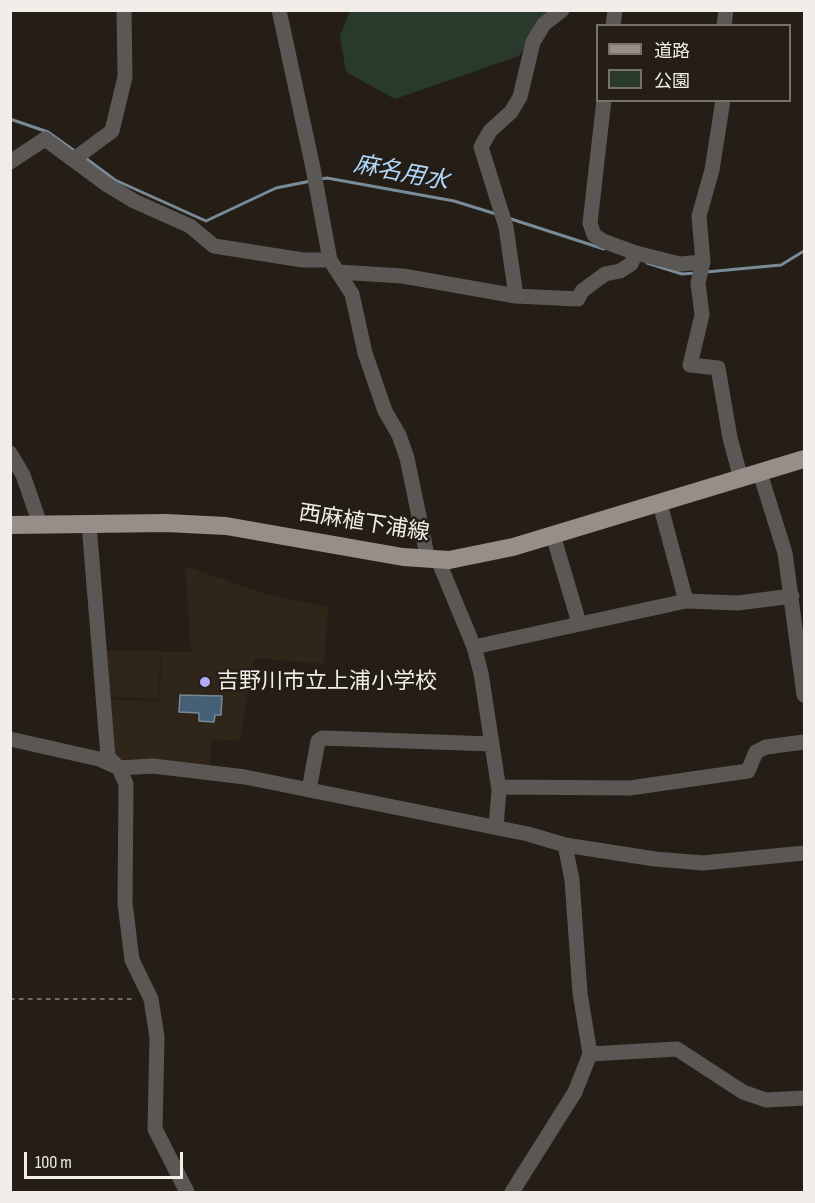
<!DOCTYPE html>
<meta charset="utf-8">
<style>
body{margin:0}
#map{position:relative;width:815px;height:1203px;overflow:hidden;background:#241e17;font-family:"Sofia Sans Condensed","Noto Sans JP",sans-serif}
canvas{display:block}
.frame{position:absolute;inset:0;border:12px solid #f2ede9;pointer-events:none}
.legend{position:absolute;left:596px;top:24px;width:195px;height:78px;box-sizing:border-box;background:#241e17;border:2px solid #76716b;margin:0;padding:8px 10px;list-style:none;font-size:18px;color:#f2ede9}
.legend li{display:flex;align-items:center;gap:12px;height:30px}
.legend b{width:30px;border:2px solid #76716b}
.scale{position:absolute;left:24px;top:1152px;width:159px;height:27px;box-sizing:border-box;border:3px solid #f2ede9;border-top:0;padding-left:8px;font-size:18px;line-height:21px;white-space:nowrap;color:#f2ede9;-webkit-text-stroke:4px #241e17;paint-order:stroke}
</style>
<div id="map">
<canvas width="815" height="1203"></canvas>
<div class="frame"></div>
<ul class="legend">
<li><b style="height:8px;background:#988e89"></b>道路</li>
<li><b style="height:16px;background:#293a2d"></b>公園</li>
</ul>
<div class="scale">100 m</div>
</div>
<script>
const context = document.querySelector('canvas').getContext('2d');
context.lineJoin = 'round';
function fill(path, color) {
  context.fillStyle = color;
  context.fill(path, 'evenodd');
}
function shape(rows) {
  const path = new Path2D();
  for (const r of rows) {
    path.moveTo(r[0], r[1]);
    for (let i = 2; i < r.length; i += 2) path.lineTo(r[i], r[i + 1]);
  }
  return path;
}
function strokePath(path, color, width, dash) {
  context.strokeStyle = color;
  context.lineWidth = width;
  context.lineCap = dash ? 'butt' : 'round';
  context.setLineDash(dash || []);
  context.stroke(path);
}
function write(font, color, halo, rows, align = 'center') {
  context.font = font + ' "Sofia Sans Condensed","Noto Sans JP",sans-serif';
  context.lineWidth = 5;
  context.setLineDash([]);
  context.textBaseline = 'middle';
  context.strokeStyle = halo;
  context.fillStyle = color;
  for (const [text, x, y, turn = 0] of rows) {
    context.save();
    context.translate(x, y);
    context.rotate((+turn || 0) * Math.PI / 180);
    context.textAlign = isNaN(turn) ? turn : align;
    if (halo) context.strokeText(text, 0, 0);
    context.fillText(text, 0, 0);
    context.restore();
  }
}
fill(shape([
 [185,566,269,595,328,607,324,664,254,658,240,741,212,739,210,769,113,761,108,699,160,702,161,652,191,652],
 [105,650,160,651,159,699,107,697]
]), '#2f2519');
fill(shape([
 [350,11,547,11,519,56,395,99,346,72,340,36]
]), '#293a2d');
const water = shape([
 [180,695,222,696,221,715,215,715,214,722,199,721,199,713,179,712,180,695]
]);
fill(water, '#455f76');
strokePath(water, '#798a98', 1.5);
strokePath(shape([
 [10,119,48,132,76,152],
 [84,157,115,180,206,221,276,188,311,181],
 [321,179,327,178,454,201,496,214],
 [508,218,604,249],
 [647,263,682,274,696,273],
 [706,272,781,265,804,251]
]), '#798a98', 3);
strokePath(shape([
 [10,999,136,999]
]), '#726c66', 2, [4.5, 4.5]);
strokePath(shape([
 [279,10,313,168,330,260,352,294,365,353,385,411,399,435,407,458,428,560],
 [613,26,615,10],
 [724,26,726,10],
 [604,100,590,223,594,235,603,241,636,253,680,264,703,262],
 [723,100,712,170,699,216,703,262,698,283,702,315,690,365,718,368,730,438,741,479],
 [74,159,112,131,125,77,124,10],
 [10,162,45,139,106,184,134,201,190,226,214,246,303,260,330,260],
 [338,272,403,276,516,296,578,299,582,291,605,274,620,271,631,264,636,253],
 [516,296,506,227,481,147,490,131,511,112,520,97,533,42,544,24,562,10],
 [10,453,23,475,40,524],
 [760,473,785,553,804,695],
 [660,504,686,601],
 [89,524,108,757,119,768,126,784,125,903,132,960,151,999,157,1037,155,1129,187,1192],
 [553,535,579,623],
 [438,560,474,647,481,673,499,790,496,827],
 [474,647,686,601,738,603,792,596],
 [10,739,99,759,119,768,153,766,245,777,528,834,565,845,655,859,703,863,804,853],
 [499,787,630,788,713,776,748,771,756,752,766,747,804,742],
 [309,790,318,741,322,738,492,744],
 [590,1054,677,1049,743,1092,766,1100,804,1098],
 [512,1192,575,1092,590,1054,580,993,572,880,565,845]
]), '#5b5754', 15);
strokePath(shape([
 [10,525,166,523,226,526,403,557,449,560,513,547,804,459]
]), '#988e89', 18);
for (const [x, y, r, color] of [
 [205,682,6,"#b1adfa"]
]) {
  const dot = new Path2D();
  dot.arc(x, y, r, 0, 2 * Math.PI);
  context.fillStyle = color;
  context.fill(dot);
  strokePath(dot, '#241e17', 2);
}
write('22px', '#f2ede9', '#241e17', [
 ["西麻植下浦線",364,524,9]
]);
write('22px', '#f2ede9', '#241e17', [
 ["吉野川市立上浦小学校",217,682]
], 'left');
write('italic 24px', '#b0d7f9', '#241e17', [
 ["麻名用水",401,174,11]
]);
</script>
